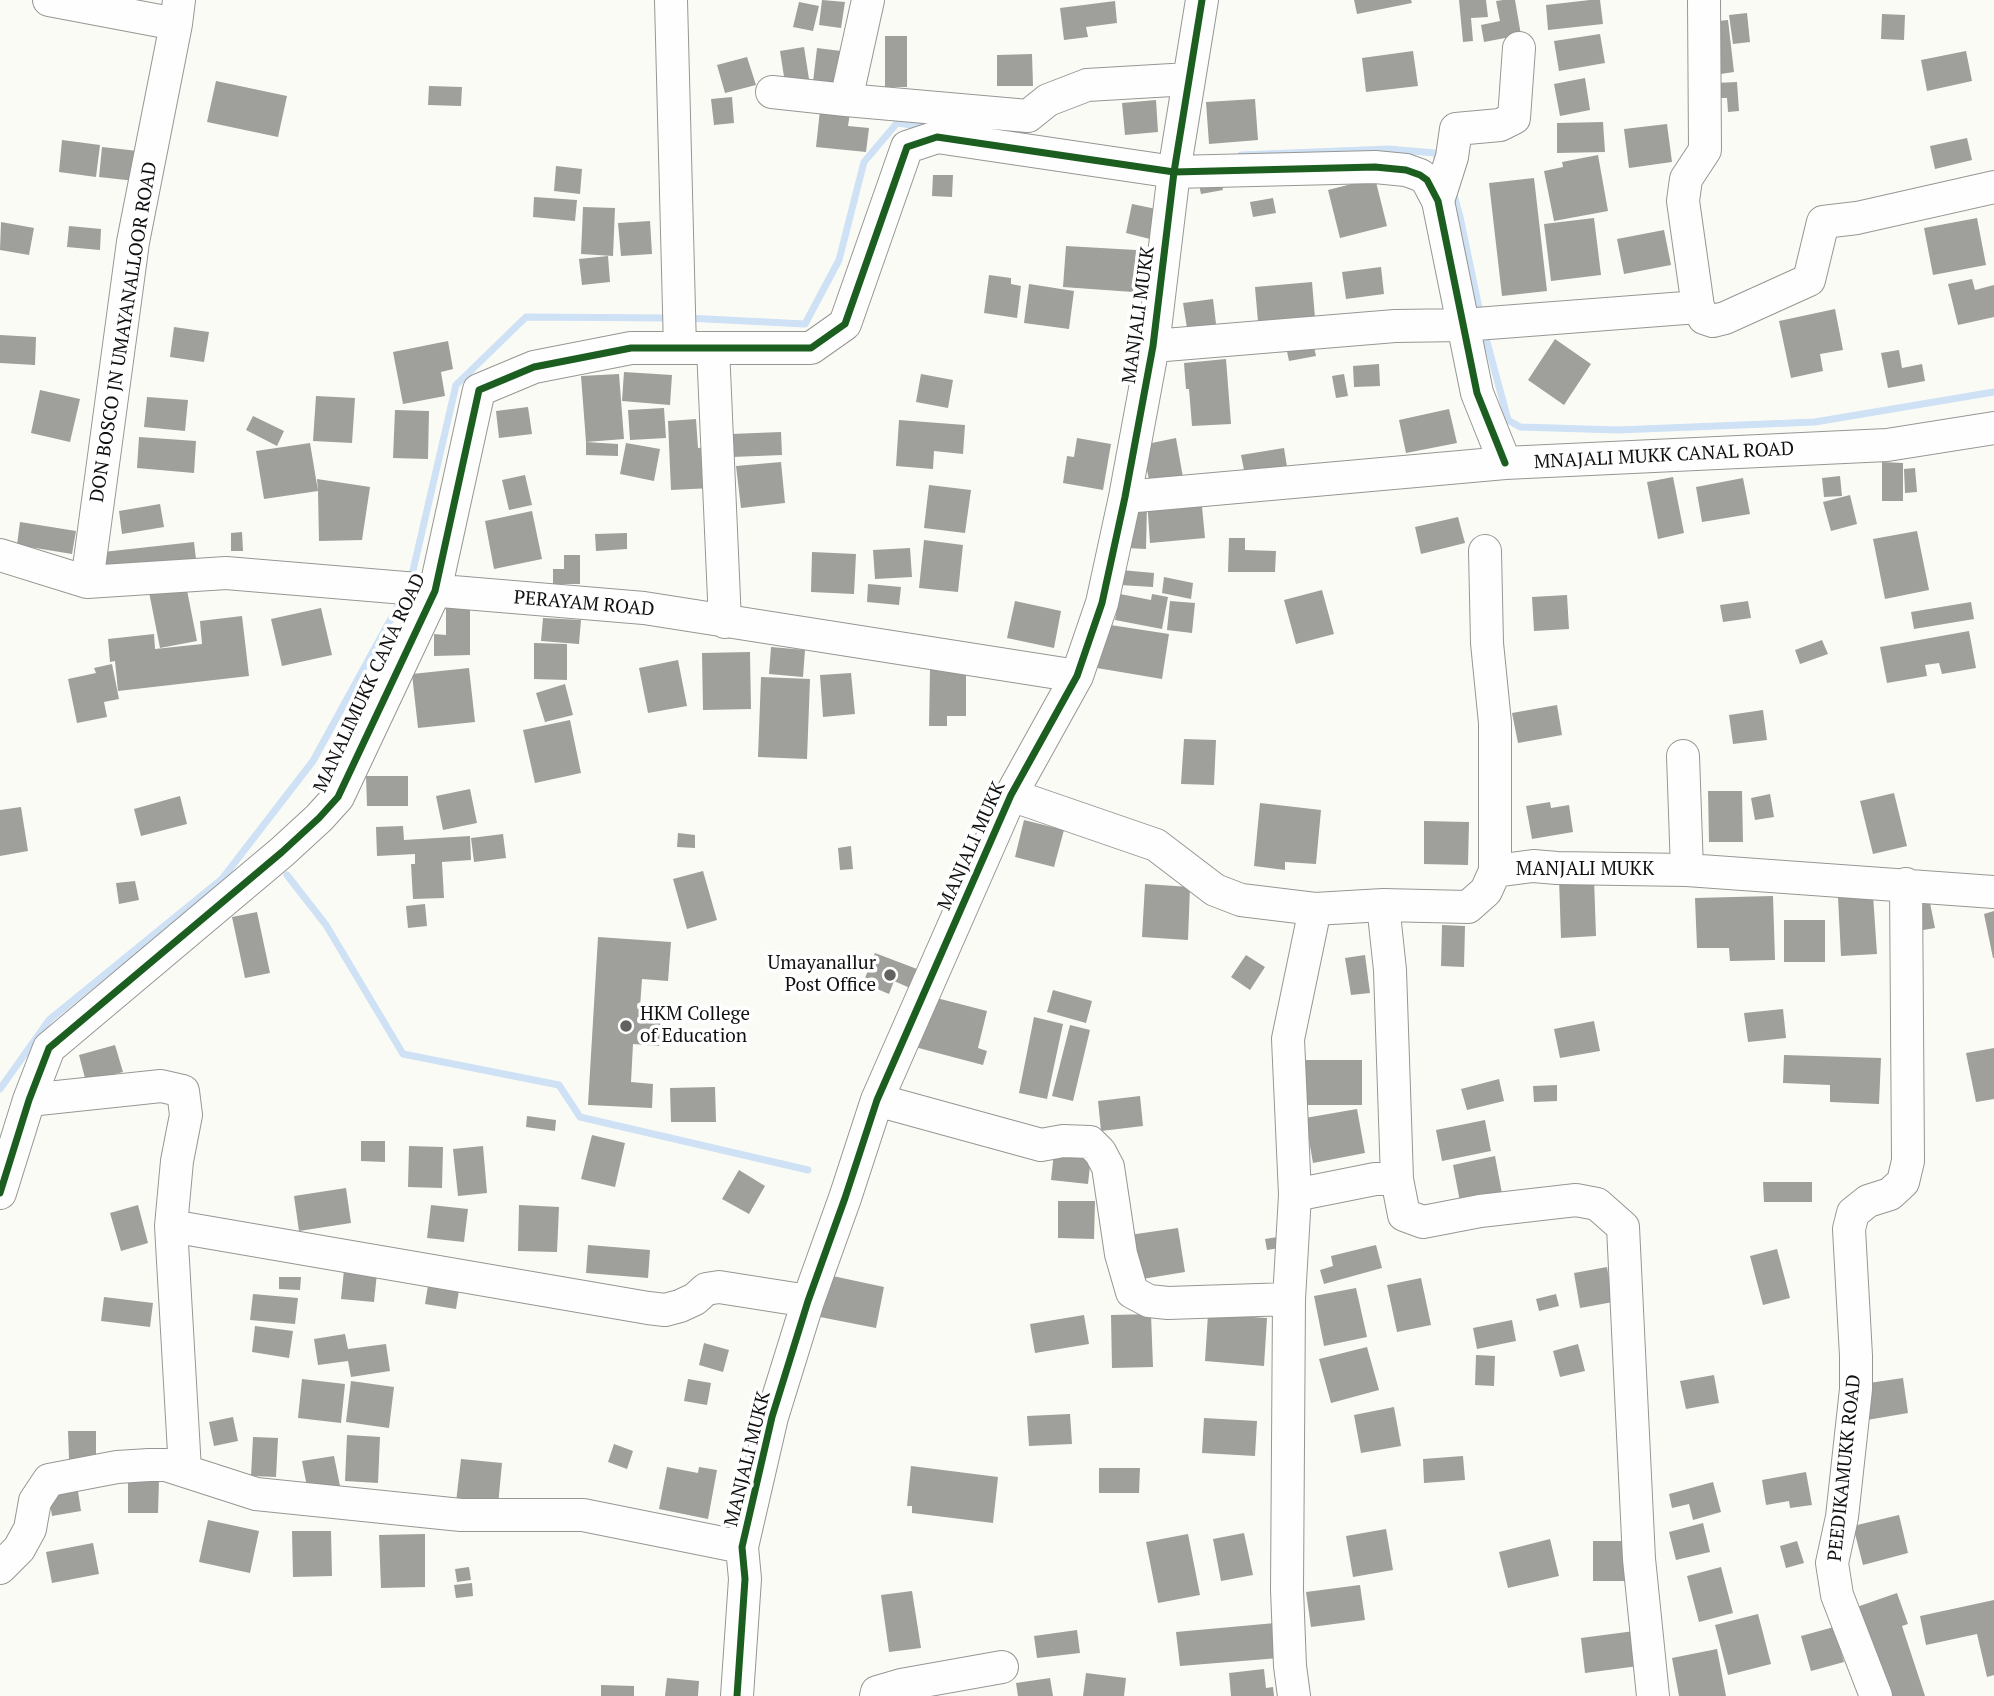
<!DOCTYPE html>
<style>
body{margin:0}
canvas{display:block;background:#fbfbf6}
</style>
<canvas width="1994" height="1696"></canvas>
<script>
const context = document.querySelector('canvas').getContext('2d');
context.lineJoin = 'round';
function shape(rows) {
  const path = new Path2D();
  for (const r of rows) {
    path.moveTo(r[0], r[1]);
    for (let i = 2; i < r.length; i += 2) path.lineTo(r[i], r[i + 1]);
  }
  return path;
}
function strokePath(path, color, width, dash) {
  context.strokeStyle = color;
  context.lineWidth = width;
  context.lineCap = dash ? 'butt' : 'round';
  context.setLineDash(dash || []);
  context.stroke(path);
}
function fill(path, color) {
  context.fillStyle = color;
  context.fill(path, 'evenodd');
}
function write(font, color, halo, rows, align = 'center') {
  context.font = font + ' "PT Serif",serif';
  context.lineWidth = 7;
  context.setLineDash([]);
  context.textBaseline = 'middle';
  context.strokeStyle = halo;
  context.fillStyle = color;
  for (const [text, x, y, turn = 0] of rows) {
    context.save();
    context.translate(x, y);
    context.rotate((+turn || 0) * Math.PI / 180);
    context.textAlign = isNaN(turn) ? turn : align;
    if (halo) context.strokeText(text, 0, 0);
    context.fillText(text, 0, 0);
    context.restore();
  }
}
strokePath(shape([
 [1241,155,1388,149,1435,153,1439,163],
 [1453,191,1460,217,1480,313],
 [687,318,805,324,839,260,864,162,897,123,928,127],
 [1484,331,1508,420,1520,427,1618,430,1815,422,1994,392],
 [411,579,456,385,526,317,672,318],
 [287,875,326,925,403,1054,559,1085,580,1117,808,1170],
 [0,1089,49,1020,222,879,313,761,399,604]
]), '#cee1f5', 7);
fill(shape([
 [822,0,845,2,841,28,819,25],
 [1354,0,1411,0,1412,3,1357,14],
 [1459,0,1486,0,1488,17,1471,18,1473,41,1463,42],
 [1503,0,1515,0,1521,35,1484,42,1481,25,1500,21,1496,1],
 [1590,0,1600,0,1603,24,1548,30,1546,5],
 [1115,1,1117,23,1086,27,1088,37,1064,40,1060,8],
 [799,2,819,6,813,31,793,27],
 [1747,13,1750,42,1733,44,1729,15],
 [1882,14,1905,15,1904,40,1881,39],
 [1728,20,1734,72,1714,75,1707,22],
 [1600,34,1605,63,1559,71,1554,41],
 [885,36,907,36,907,87,885,87],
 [804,47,809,79,785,83,780,51],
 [817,48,849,52,844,87,813,82],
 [1413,51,1418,86,1366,92,1362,58],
 [1966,51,1972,81,1927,91,1921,60],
 [1032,54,1033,86,997,86,997,55],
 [747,57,756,85,725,93,717,65],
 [1585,78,1590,110,1560,116,1554,84],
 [216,81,287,96,278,137,207,122],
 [1737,82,1739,111,1728,112,1727,98,1716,98,1715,83],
 [429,86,462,87,461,106,428,105],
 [732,97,734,123,714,125,711,99],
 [1255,99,1258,140,1209,144,1206,102],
 [1156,100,1158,132,1125,135,1122,103],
 [820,110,850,113,848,126,869,128,866,152,816,147],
 [1603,122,1605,152,1557,153,1557,123],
 [1667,124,1672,162,1629,168,1624,129],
 [1967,138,1972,160,1935,169,1930,146],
 [62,140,100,145,96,177,59,172],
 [102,147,138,151,135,181,99,177],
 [1598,155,1608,211,1554,221,1544,171,1563,167,1562,162],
 [556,166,582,169,580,194,554,191],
 [933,175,953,175,952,197,932,196],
 [1220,176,1223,190,1201,194,1198,180],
 [1375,178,1387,226,1340,238,1328,190],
 [1534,178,1547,291,1502,296,1489,183],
 [534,197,577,200,575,221,533,217],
 [1273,198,1276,213,1253,217,1250,202],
 [1132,204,1161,210,1154,240,1126,233],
 [583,207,615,208,613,256,581,254],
 [1594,218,1601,275,1551,281,1544,224],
 [1977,218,1986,265,1933,275,1924,228],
 [650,221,652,254,621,256,618,223],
 [1,222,34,228,29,255,0,250],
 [69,226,101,229,100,250,67,247],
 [1664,230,1671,265,1624,274,1617,239],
 [1066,246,1136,250,1133,292,1063,287],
 [608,256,610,282,582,285,579,259],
 [1381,267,1384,294,1346,299,1342,272],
 [989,275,1011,278,1011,284,1021,286,1017,318,984,313],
 [1972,279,1975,290,1994,285,1994,317,1958,325,1948,284],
 [1312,282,1315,318,1258,322,1255,287],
 [1029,284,1074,291,1069,329,1024,323],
 [1213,299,1216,324,1187,328,1183,303],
 [1835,309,1843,350,1820,354,1823,371,1791,378,1779,321],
 [174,327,209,332,204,362,170,357],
 [0,335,36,337,35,365,0,363],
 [1312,337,1316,356,1289,361,1285,342],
 [1555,339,1591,364,1564,405,1528,380],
 [448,341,453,369,441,372,445,396,403,404,393,352],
 [1899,350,1902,368,1922,364,1925,381,1888,388,1881,353],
 [1226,359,1231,424,1192,426,1189,389,1186,389,1184,363],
 [1379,364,1380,386,1354,387,1353,366],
 [624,372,672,375,670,405,622,401],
 [619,374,624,439,586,442,581,376],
 [921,374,953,380,948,408,916,402],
 [1344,374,1348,396,1336,398,1332,376],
 [40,390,80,399,70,442,31,433],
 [316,396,355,398,352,443,313,441],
 [147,397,188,400,185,431,144,427],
 [528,407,532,434,499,438,496,411],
 [664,408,666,438,630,440,628,410],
 [1449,409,1457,443,1406,453,1399,420],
 [395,410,429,411,428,459,393,458],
 [253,416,284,431,277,446,246,430],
 [696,419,698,448,710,447,712,488,671,490,668,421],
 [899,420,965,425,963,454,934,451,933,469,896,466],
 [781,432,782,455,732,457,731,434],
 [139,437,196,441,194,473,137,468],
 [1077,438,1111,444,1103,490,1063,483,1067,456,1074,457],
 [1176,438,1184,483,1151,490,1142,445],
 [586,442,618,444,618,456,586,455],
 [310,443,318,491,317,479,370,487,362,540,319,541,318,491,264,499,256,451],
 [626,443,660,449,654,481,620,474],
 [1284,448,1288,473,1246,480,1241,455],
 [781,462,785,503,741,508,736,466],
 [1882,462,1903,463,1903,501,1882,501],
 [1915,468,1917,492,1905,493,1904,469],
 [525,475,532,505,509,510,502,480],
 [1840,476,1842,496,1824,497,1822,478],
 [1673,477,1684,533,1658,539,1647,482],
 [1743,478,1750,514,1702,522,1696,487],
 [929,485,971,490,965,533,924,528],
 [1850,495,1857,524,1831,531,1823,502],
 [1201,496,1205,538,1150,543,1147,500],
 [160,504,164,527,122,534,119,511],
 [1128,504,1147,505,1146,549,1127,548],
 [532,511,542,559,494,569,485,521],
 [1458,517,1465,543,1421,554,1415,527],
 [20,522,76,531,72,554,17,545],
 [1917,531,1929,590,1885,599,1873,539],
 [242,532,243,551,231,551,231,533],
 [627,533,627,549,596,551,595,534],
 [1229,538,1245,538,1245,550,1276,551,1275,572,1228,572],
 [924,540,963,545,958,592,919,588],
 [194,542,197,568,106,577,103,552],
 [910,548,912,577,875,579,873,550],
 [812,552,856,554,854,594,811,592],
 [564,555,580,555,580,584,553,584,553,569,564,569],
 [1121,570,1154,573,1153,587,1120,585],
 [1164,577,1193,583,1191,599,1162,593],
 [185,580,197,641,160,648,148,587],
 [868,584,901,587,899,605,867,602],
 [1322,590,1334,634,1296,644,1284,600],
 [1120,594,1151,600,1152,594,1168,597,1162,629,1115,620],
 [1567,595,1569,629,1534,631,1532,597],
 [1015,601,1061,611,1054,648,1007,638],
 [1170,601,1195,603,1192,633,1167,630],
 [1748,601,1751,618,1723,622,1720,605],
 [1971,602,1974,619,1914,629,1911,612],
 [446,603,470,603,470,655,434,656,434,634,446,635],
 [321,608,332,655,282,666,271,619],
 [242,616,249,676,118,691,115,661,110,662,108,639,154,634,155,649,202,644,200,621],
 [543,618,581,620,579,644,541,641],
 [1104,624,1169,634,1162,679,1097,668],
 [1969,631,1976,668,1942,674,1939,663,1925,665,1927,676,1887,683,1880,647],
 [1822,640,1828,654,1800,664,1795,650],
 [534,643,567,644,567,680,534,679],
 [771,647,805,650,803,677,769,674],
 [750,652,751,709,703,710,702,653],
 [678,660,687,706,648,713,639,668],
 [112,664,119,699,104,702,107,717,77,723,68,679,96,673,94,668],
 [469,668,475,722,418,728,412,674],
 [930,669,966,669,966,716,947,716,947,726,929,726],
 [851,673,855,714,823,717,820,675],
 [761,677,810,679,807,759,758,757],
 [565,684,573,715,545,722,536,693],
 [1557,705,1562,735,1518,743,1512,713],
 [1763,710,1767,740,1733,744,1729,715],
 [570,720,581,773,535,783,523,730],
 [1184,739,1216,740,1214,785,1181,784],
 [366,776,408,776,408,806,367,806],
 [470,789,477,823,443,830,436,796],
 [1708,791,1742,791,1743,842,1709,842],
 [1894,793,1907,846,1873,854,1860,801],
 [1770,794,1774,817,1755,820,1751,798],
 [180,796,187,824,141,836,134,809],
 [1550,802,1551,808,1569,805,1573,832,1532,839,1526,806],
 [1260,803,1321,810,1316,864,1285,862,1285,870,1254,866],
 [21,807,28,851,0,856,0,810],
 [1024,820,1064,830,1054,867,1015,857],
 [1424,821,1469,822,1468,865,1424,864],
 [403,826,404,840,470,836,471,860,442,862,444,898,413,899,411,864,415,864,415,854,377,856,376,827],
 [678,833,695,835,695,848,677,847],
 [503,834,506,858,474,862,471,838],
 [851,846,853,869,840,870,838,848],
 [703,871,717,920,687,929,673,879],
 [1594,878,1596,936,1561,938,1559,879],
 [135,881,139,900,119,904,116,883],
 [1145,884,1190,887,1188,940,1142,937],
 [1873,895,1877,954,1841,956,1838,897],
 [1773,896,1775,960,1730,961,1729,948,1697,948,1695,898],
 [1930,903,1935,928,1900,934,1895,910],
 [425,904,427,926,408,928,406,906],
 [1994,911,1994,958,1993,958,1984,914],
 [257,912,270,973,245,978,232,917],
 [1784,920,1825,920,1825,962,1784,962],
 [1442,925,1465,926,1464,967,1441,966],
 [598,937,671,942,668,981,642,979,640,1007,661,1008,659,1046,633,1044,631,1082,653,1084,652,1108,588,1105],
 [875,953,917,969,910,988,894,981,889,994,863,983],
 [1246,955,1265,967,1250,990,1231,977],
 [1365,955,1370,993,1351,995,1345,958],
 [1053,990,1092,1001,1086,1023,1047,1012],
 [925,995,987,1011,978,1048,987,1051,983,1065,911,1046],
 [1783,1009,1786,1038,1748,1042,1744,1013],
 [1034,1017,1063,1024,1047,1099,1019,1093],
 [1594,1021,1600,1051,1560,1058,1554,1029],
 [1070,1025,1090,1030,1073,1101,1052,1096],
 [115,1045,123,1072,86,1082,79,1055],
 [1994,1048,1994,1099,1976,1102,1966,1053],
 [1784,1055,1881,1058,1879,1104,1830,1102,1830,1085,1783,1083],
 [1305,1060,1362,1060,1362,1105,1305,1105],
 [1499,1079,1504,1101,1467,1110,1461,1089],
 [1557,1085,1557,1101,1534,1102,1533,1086],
 [715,1087,716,1122,671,1122,670,1088],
 [1140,1096,1143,1126,1101,1131,1098,1101],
 [1357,1109,1365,1153,1313,1163,1305,1118],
 [527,1116,556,1120,555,1131,526,1127],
 [1485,1120,1491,1151,1442,1161,1436,1130],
 [592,1135,625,1143,615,1187,581,1179],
 [361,1141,385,1141,385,1162,361,1161],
 [409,1146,443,1147,442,1188,408,1187],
 [483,1146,487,1193,458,1196,453,1149],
 [1054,1152,1091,1156,1088,1184,1051,1180],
 [1495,1156,1503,1199,1461,1207,1453,1165],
 [739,1170,765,1186,749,1214,722,1199],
 [1763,1182,1812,1182,1812,1202,1764,1202],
 [346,1188,351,1223,299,1231,294,1196],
 [1058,1201,1095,1201,1094,1239,1058,1238],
 [138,1205,148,1243,121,1251,110,1213],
 [431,1205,468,1209,464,1242,427,1238],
 [519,1205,559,1207,557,1252,518,1251],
 [1178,1228,1185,1272,1136,1280,1129,1235],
 [1284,1236,1286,1247,1267,1250,1265,1239],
 [588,1245,650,1250,648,1278,586,1273],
 [1376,1245,1382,1268,1324,1284,1320,1270,1333,1266,1331,1256],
 [1777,1249,1790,1298,1763,1305,1750,1256],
 [1607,1267,1613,1302,1580,1308,1574,1273],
 [344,1270,377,1273,374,1302,341,1299],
 [430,1273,461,1278,456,1309,425,1304],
 [828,1275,884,1287,876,1328,820,1317],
 [279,1277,301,1277,300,1290,279,1289],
 [1421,1278,1431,1325,1397,1332,1387,1285],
 [1356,1288,1367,1337,1324,1346,1314,1296],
 [253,1294,298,1298,295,1324,250,1320],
 [1556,1294,1559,1306,1539,1311,1536,1299],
 [104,1297,153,1303,150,1327,101,1321],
 [1151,1314,1153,1367,1112,1368,1111,1315],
 [1208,1314,1267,1318,1264,1366,1205,1361],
 [1084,1315,1089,1344,1035,1353,1030,1324],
 [1512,1320,1516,1341,1477,1349,1473,1328],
 [255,1326,293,1331,289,1358,252,1352],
 [345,1334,348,1349,386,1344,390,1371,351,1377,348,1361,318,1365,314,1339],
 [704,1343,729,1350,723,1372,699,1365],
 [1578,1344,1585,1371,1560,1377,1553,1351],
 [1367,1347,1379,1390,1331,1403,1319,1359],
 [1476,1355,1495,1356,1494,1386,1475,1385],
 [1714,1375,1719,1403,1686,1409,1680,1381],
 [1903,1378,1908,1413,1867,1420,1862,1384],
 [302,1379,345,1384,341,1423,298,1418],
 [688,1379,711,1383,707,1405,684,1401],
 [351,1381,394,1387,389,1428,346,1422],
 [1394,1407,1401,1446,1361,1453,1354,1415],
 [1070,1414,1072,1444,1029,1446,1027,1416],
 [233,1417,238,1441,214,1446,209,1422],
 [1204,1418,1257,1421,1255,1456,1202,1453],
 [68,1431,96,1431,96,1458,69,1459],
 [347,1435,380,1437,378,1483,345,1481],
 [253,1437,278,1438,276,1477,251,1476],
 [614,1444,633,1451,627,1469,608,1462],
 [334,1456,340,1486,308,1492,302,1461],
 [1463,1456,1465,1480,1424,1483,1423,1459],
 [461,1459,502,1463,498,1506,456,1502],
 [911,1466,998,1477,993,1523,912,1513,912,1506,907,1506],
 [667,1467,698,1473,699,1467,717,1470,708,1519,659,1509],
 [1099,1468,1140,1468,1139,1493,1099,1493],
 [1806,1472,1812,1505,1790,1508,1789,1501,1766,1505,1762,1480],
 [128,1480,159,1481,158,1513,128,1513],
 [1713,1482,1721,1512,1693,1520,1689,1504,1672,1508,1669,1494],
 [77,1485,81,1511,52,1516,48,1490],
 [1899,1515,1908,1553,1863,1565,1853,1526],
 [208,1520,259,1531,250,1573,199,1562],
 [1703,1523,1710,1552,1676,1560,1669,1532],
 [1386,1529,1393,1570,1353,1577,1346,1536],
 [292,1531,331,1531,332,1576,293,1577],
 [1244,1533,1253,1575,1221,1581,1213,1539],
 [425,1534,425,1587,381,1588,379,1535],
 [1188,1534,1200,1595,1158,1603,1146,1542],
 [1550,1539,1559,1576,1508,1588,1499,1552],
 [1593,1541,1629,1541,1629,1581,1593,1581],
 [1797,1541,1804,1563,1786,1568,1780,1546],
 [93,1543,99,1574,52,1583,46,1552],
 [469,1567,471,1580,457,1582,455,1569],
 [1721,1567,1733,1613,1699,1622,1687,1576],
 [472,1583,473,1596,456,1598,454,1585],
 [1360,1585,1365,1620,1311,1627,1306,1592],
 [912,1591,921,1648,889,1652,881,1595],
 [1897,1593,1908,1624,1902,1626,1925,1696,1880,1696,1851,1609],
 [1994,1600,1994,1675,1987,1677,1977,1634,1926,1645,1920,1616],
 [1758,1614,1771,1664,1728,1675,1715,1625],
 [1275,1623,1279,1658,1180,1666,1176,1632],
 [1834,1627,1844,1662,1811,1671,1801,1636],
 [1077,1630,1080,1653,1037,1658,1034,1636],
 [1642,1630,1646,1665,1585,1673,1581,1638],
 [1717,1649,1726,1696,1679,1696,1672,1658],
 [1264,1669,1266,1688,1273,1687,1274,1696,1231,1696,1229,1673],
 [1086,1673,1126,1678,1124,1696,1083,1696],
 [667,1678,699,1681,698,1696,665,1696],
 [1050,1678,1053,1696,1018,1696,1016,1683],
 [601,1685,634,1686,634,1696,601,1696]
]), '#9f9f9b');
const minor = shape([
 [49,0,176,24],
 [671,0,680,348],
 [1704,0,1705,150,1686,179,1683,201,1698,307,1704,318,1713,321,1725,318,1809,280,1823,222,1857,218,1994,187],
 [772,92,846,100,1028,116,1048,100,1087,85,1189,79],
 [846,100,868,0],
 [1438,201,1452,157,1456,129,1500,125,1514,118,1519,48],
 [1153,346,1395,326,1463,325,1698,307],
 [713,348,725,622],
 [1125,497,1505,463,1887,445,1994,428],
 [1485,551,1487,643,1495,723,1495,871],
 [0,555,87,582,226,573,644,608,1077,676],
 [87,582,133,242,176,24,179,0],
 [1683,756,1687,870],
 [1011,795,1156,845,1215,890,1241,900,1315,909,1383,905,1468,907,1486,891,1495,871,1533,866,1557,868,1687,870,1994,892],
 [1383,905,1390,970,1397,1179,1404,1215,1423,1222,1480,1211,1576,1200,1597,1204,1623,1227,1639,1559,1653,1696],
 [29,1100,161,1086,183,1091,186,1115,177,1161,171,1226,185,1470],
 [877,1100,1041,1145,1063,1141,1090,1142,1100,1152,1108,1167,1121,1254,1132,1292,1149,1301,1168,1303,1289,1299],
 [0,1193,29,1100,49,1048,282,852,319,818,338,797,435,591,479,390,534,367,631,348,811,348,845,324,907,147,937,137,1174,172,1375,167,1406,170,1420,175,1427,180,1438,201,1477,393,1505,463],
 [1295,1195,1288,1039,1315,909],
 [171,1226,648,1308,665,1310,680,1306,695,1299,706,1289,719,1287,808,1301],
 [0,1568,19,1549,30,1529,35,1501,49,1480,117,1467,149,1465,166,1465,256,1494,461,1515,583,1515,742,1547],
 [737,1696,745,1579,742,1547,772,1417,808,1301,845,1198,877,1100,1011,795,1077,676,1102,603,1125,497,1153,346,1174,172,1202,0],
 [876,1696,877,1692,901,1685,1002,1667],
 [1294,1696,1290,1666,1287,1589,1289,1299,1295,1195,1375,1179,1397,1179],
 [1876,1696,1837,1595,1832,1563,1842,1517,1856,1389,1856,1356,1849,1229,1853,1213,1868,1201,1890,1194,1903,1182,1908,1161,1906,884]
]);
strokePath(minor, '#969694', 34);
strokePath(minor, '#fefefe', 32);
strokePath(shape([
 [0,1193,29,1100,49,1048,282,852,319,818,338,797,435,591,479,390,534,367,631,348,811,348,845,324,907,147,937,137,1174,172,1375,167,1406,170,1420,175,1427,180,1438,201,1477,393,1505,463],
 [737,1696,745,1579,742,1547,772,1417,808,1301,845,1198,877,1100,1011,795,1077,676,1102,603,1125,497,1153,346,1174,172,1202,0]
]), '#1b5e20', 7);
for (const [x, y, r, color] of [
 [890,975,7,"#626260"],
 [626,1026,7,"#626260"]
]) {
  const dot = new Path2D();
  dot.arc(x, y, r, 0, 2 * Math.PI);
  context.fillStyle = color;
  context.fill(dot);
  strokePath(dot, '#fff', 2.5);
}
write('19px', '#101010', '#fff', [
 ["MANJALI MUKK",1139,315,-82],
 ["DON BOSCO JN UMAYANALLOOR ROAD",124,332,-81],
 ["MNAJALI MUKK CANAL ROAD",1664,456,-3],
 ["PERAYAM ROAD",584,604,5],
 ["MANALIMUKK CANA ROAD",370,683,-65],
 ["MANJALI MUKK",972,846,-66],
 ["MANJALI MUKK",1585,870],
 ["MANJALI MUKK",748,1459,-76],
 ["PEEDIKAMUKK ROAD",1845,1468,-84]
]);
write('19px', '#101010', '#fff', [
 ["Umayanallur",876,964],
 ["Post Office",876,986],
 ["HKM College",640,1015,"left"],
 ["of Education",640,1037,"left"]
], 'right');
</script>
